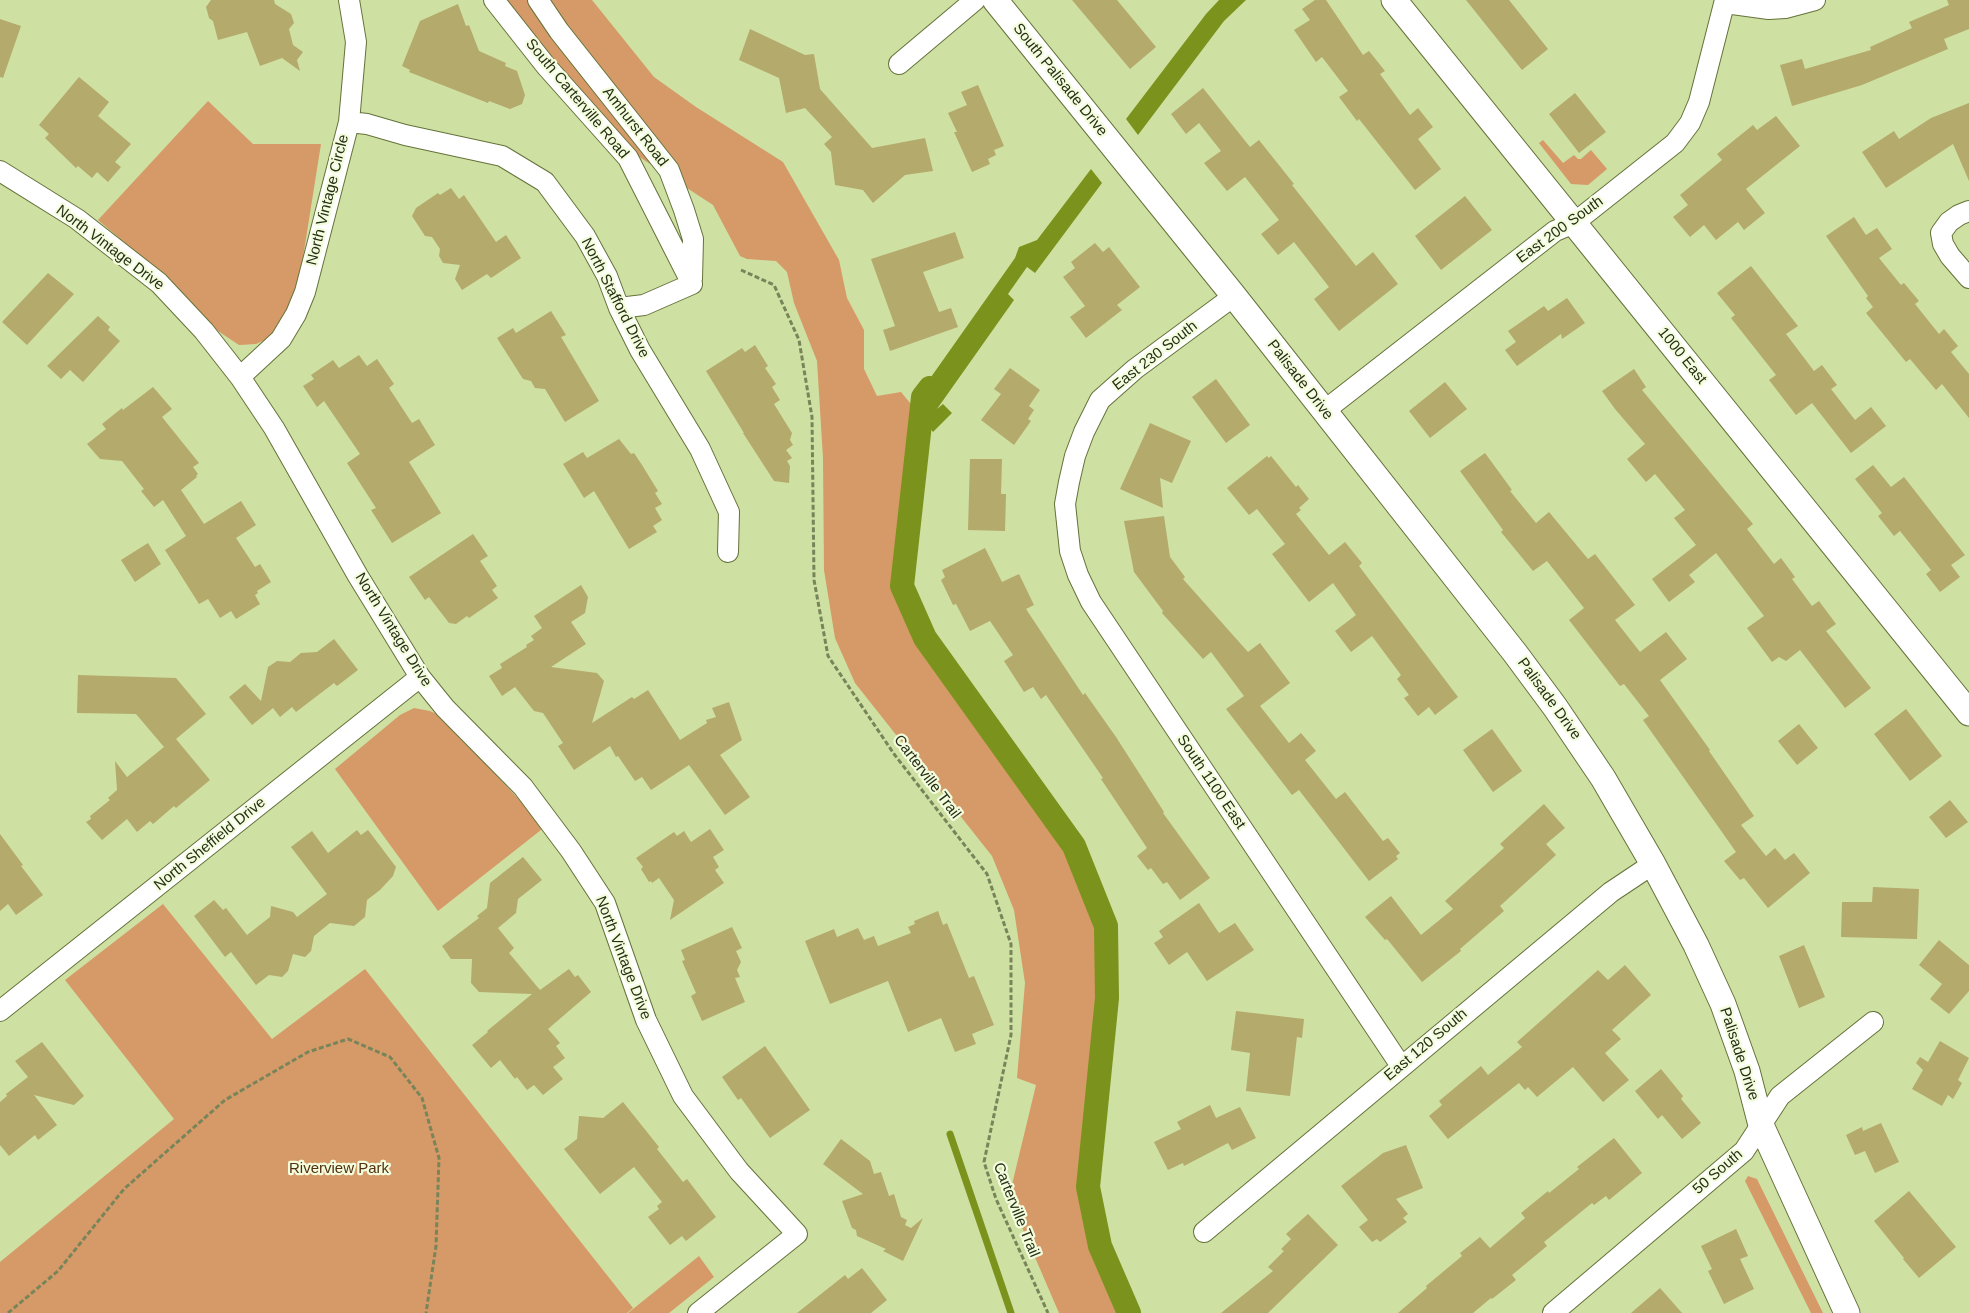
<!DOCTYPE html>
<style>
body{margin:0}
canvas{display:block;background:#cee0a2}
</style>
<canvas width="1969" height="1313"></canvas>
<script>
const context = document.querySelector('canvas').getContext('2d');
context.lineJoin = 'round';
function fill(path, color) {
  context.fillStyle = color;
  context.fill(path, 'evenodd');
}
function shape(rows) {
  const path = new Path2D();
  for (const r of rows) {
    path.moveTo(r[0], r[1]);
    for (let i = 2; i < r.length; i += 2) path.lineTo(r[i], r[i + 1]);
  }
  return path;
}
function strokePath(path, color, width, dash) {
  context.strokeStyle = color;
  context.lineWidth = width;
  context.lineCap = dash ? 'butt' : 'round';
  context.setLineDash(dash || []);
  context.stroke(path);
}
function write(font, color, halo, rows, align = 'center') {
  context.font = font + ' Helvetica,sans-serif';
  context.lineWidth = 4.5;
  context.setLineDash([]);
  context.textBaseline = 'middle';
  context.strokeStyle = halo;
  context.fillStyle = color;
  for (const [text, x, y, turn = 0] of rows) {
    context.save();
    context.translate(x, y);
    context.rotate((+turn || 0) * Math.PI / 180);
    context.textAlign = isNaN(turn) ? turn : align;
    if (halo) context.strokeText(text, 0, 0);
    context.fillText(text, 0, 0);
    context.restore();
  }
}
fill(shape([
 [505,0,592,0,654,77,696,107,783,162,839,260,847,298,864,330,864,369,877,396,901,392,915,409,897,565,908,618,1067,848,1097,920,1102,971,1093,1084,1082,1190,1106,1272,1127,1313,1059,1313,1009,1197,1036,1085,1017,1078,1025,983,1014,910,992,856,855,683,835,638,824,570,823,458,817,361,794,303,787,272,776,261,747,259,740,256,713,205,621,145],
 [208,101,253,144,321,144,297,295,280,326,269,338,256,344,239,345,218,331,166,278,98,220],
 [1543,140,1563,163,1574,155,1578,159,1581,159,1591,150,1607,169,1588,185,1571,184,1539,143],
 [414,708,430,711,441,716,524,805,539,823,541,830,438,911,335,769,400,715],
 [163,904,272,1039,365,969,633,1308,627,1313,0,1313,0,1262,174,1119,65,980],
 [1748,1176,1757,1179,1823,1313,1811,1313,1745,1181],
 [699,1256,714,1277,669,1313,628,1313]
]), '#d59a67');
fill(shape([
 [1219,0,1246,0,1224,21,1138,135,1126,119,1206,14],
 [1091,169,1102,183,1035,273,1027,267,1008,294,1014,300,937,409,943,404,952,413,933,432,915,409,924,387,1015,258,1019,247,1037,240]
]), '#7b931c');
strokePath(shape([
 [950,1134,1011,1313]
]), '#7b931c', 7);
strokePath(shape([
 [930,388,923,397,902,586,925,638,1074,846,1106,926,1107,998,1088,1187,1100,1246,1129,1313]
]), '#7b931c', 24);
fill(shape([
 [211,0,274,0,275,4,291,14,294,23,289,29,293,45,303,52,297,60,300,71,282,58,260,66,247,32,218,40,213,21,209,18,206,7],
 [1072,0,1117,0,1156,47,1130,69],
 [1315,0,1326,0,1363,55,1369,51,1385,71,1380,74,1410,115,1418,108,1433,127,1418,139,1441,169,1415,190,1359,119,1357,121,1339,97,1348,91,1322,57,1316,62,1294,30,1310,20,1302,9],
 [1466,0,1509,0,1548,49,1522,70],
 [1947,0,1969,0,1969,29,1944,39,1948,49,1862,85,1792,106,1780,65,1802,59,1805,69,1871,50,1870,47,1912,28,1909,22,1949,5],
 [458,4,466,26,469,25,479,51,506,63,505,66,517,71,525,95,522,104,510,109,489,101,488,103,409,72,410,70,402,66,420,21],
 [0,19,21,26,3,78,0,77],
 [750,29,805,55,814,54,820,89,872,148,925,138,933,171,905,175,873,203,863,190,835,185,831,152,824,144,832,137,805,108,786,113,779,78,739,60],
 [79,77,109,102,98,116,131,144,115,162,121,167,108,182,97,172,92,178,78,166,76,168,45,138,49,134,39,125],
 [978,85,1004,146,994,150,996,155,988,159,990,164,972,172,954,132,957,132,948,113,967,105,961,92],
 [1203,88,1250,147,1259,140,1294,184,1292,185,1356,266,1373,252,1398,284,1339,331,1314,299,1329,287,1294,242,1278,255,1261,234,1279,220,1245,177,1227,191,1204,163,1221,151,1199,123,1186,134,1171,114],
 [1575,93,1606,132,1579,153,1549,114],
 [1969,103,1969,181,1953,144,1886,188,1862,152,1894,131,1899,139,1931,118],
 [1776,116,1800,146,1746,189,1765,213,1744,230,1738,222,1716,240,1704,225,1690,237,1673,217,1688,205,1680,195,1722,160,1717,154,1753,125,1757,130],
 [451,188,459,199,464,195,496,242,506,235,521,258,491,278,487,274,462,290,455,279,460,265,443,263,439,256,440,249,432,237,425,236,412,216,416,208,438,193,440,195],
 [1465,196,1492,230,1441,270,1415,236],
 [1854,217,1866,235,1877,228,1892,249,1879,258,1901,285,1904,283,1919,301,1915,304,1939,334,1944,329,1958,346,1951,352,1969,374,1969,418,1942,384,1936,390,1910,359,1906,362,1866,313,1873,307,1866,298,1868,296,1826,236],
 [955,232,964,258,923,272,939,312,951,308,958,327,890,351,883,330,895,326,871,259],
 [1095,243,1103,252,1109,247,1140,287,1117,305,1122,310,1086,338,1070,317,1085,306,1063,277,1075,268,1071,262],
 [1751,266,1798,326,1786,334,1814,371,1822,365,1837,385,1831,389,1855,420,1871,407,1886,426,1851,453,1812,403,1796,415,1769,380,1776,375,1731,318,1735,315,1717,293],
 [48,273,74,294,27,345,2,322],
 [1567,298,1585,323,1562,339,1561,334,1517,366,1505,350,1516,342,1508,331,1544,306,1548,311],
 [551,311,566,335,561,337,599,401,565,422,545,389,535,388,531,381,523,379,497,338,513,328,516,333],
 [98,316,110,327,108,330,120,341,83,382,70,370,61,379,47,366],
 [755,345,768,366,765,368,776,384,772,387,780,400,774,404,792,433,790,440,793,445,786,450,792,458,787,461,790,466,789,483,774,481,743,433,744,433,706,371,742,348,745,352],
 [359,355,367,366,377,359,394,384,389,388,412,423,419,419,435,445,409,462,441,513,392,543,371,510,376,508,347,463,360,454,324,401,317,407,303,386,314,379,311,375,333,360,339,368],
 [1010,368,1040,390,1029,406,1034,410,1028,419,1031,421,1014,445,981,420,1001,394,994,389],
 [1634,369,1646,387,1642,390,1753,524,1747,529,1774,564,1781,558,1795,577,1792,579,1812,606,1819,601,1836,624,1826,631,1871,688,1845,708,1800,650,1786,661,1779,657,1772,662,1747,628,1764,616,1716,553,1689,575,1695,582,1669,602,1652,579,1696,545,1674,518,1685,510,1655,474,1646,482,1627,459,1645,444,1615,409,1602,391],
 [1216,379,1250,425,1226,443,1192,397],
 [1445,382,1467,409,1430,438,1409,411],
 [153,387,172,409,162,417,199,463,193,467,198,474,196,476,197,477,181,490,204,524,241,501,256,525,236,538,255,567,260,564,271,582,257,591,258,593,255,595,260,604,236,619,231,611,220,618,208,599,199,604,165,550,186,536,163,500,154,507,141,491,144,489,122,461,100,459,87,444,106,429,102,424,122,408,123,410],
 [1150,423,1191,441,1172,483,1160,478,1163,508,1120,489],
 [619,439,631,454,634,453,642,465,658,491,655,493,662,504,655,508,662,520,653,526,657,532,629,549,594,491,584,498,563,464,583,452,587,458],
 [1485,453,1512,490,1510,491,1536,523,1549,512,1588,559,1595,554,1635,605,1615,620,1640,652,1666,632,1687,659,1660,680,1710,750,1709,751,1754,816,1741,825,1766,856,1775,848,1785,860,1794,853,1810,873,1768,908,1744,878,1740,880,1724,861,1736,852,1643,720,1649,716,1624,684,1620,686,1569,620,1584,608,1547,561,1533,571,1501,532,1503,530,1460,471],
 [1267,456,1269,458,1271,456,1296,487,1298,485,1309,499,1299,508,1301,510,1296,514,1329,555,1345,542,1362,563,1359,566,1458,697,1435,715,1429,707,1418,716,1404,698,1409,695,1397,679,1401,675,1372,636,1351,652,1335,631,1356,615,1333,583,1309,602,1272,554,1285,544,1257,509,1249,515,1227,488],
 [970,459,1002,459,1001,494,1006,494,1005,531,968,530],
 [1873,465,1891,487,1904,477,1965,555,1951,565,1960,577,1940,592,1926,574,1931,570,1900,531,1894,536,1878,516,1882,513,1855,479],
 [1164,516,1170,557,1185,577,1183,579,1248,652,1260,643,1290,683,1260,706,1289,743,1301,733,1316,751,1305,760,1336,799,1345,792,1383,841,1388,838,1400,853,1396,856,1398,859,1369,881,1299,790,1292,795,1226,709,1244,696,1211,652,1203,659,1162,613,1163,611,1134,572,1124,521],
 [473,534,488,556,480,561,497,586,492,590,498,598,469,618,467,616,456,624,449,623,429,597,425,600,409,577],
 [148,543,161,564,135,582,121,560],
 [985,548,1002,582,1019,574,1034,605,1026,609,1083,695,1085,693,1116,737,1164,812,1163,813,1210,878,1180,900,1167,882,1163,884,1151,868,1148,870,1137,856,1147,848,1101,779,1103,778,1046,695,1041,699,1033,687,1024,692,1004,661,1013,655,990,621,970,631,956,604,953,605,941,580,945,577,942,570],
 [581,585,588,597,585,613,571,622,586,644,551,667,597,673,604,681,592,723,632,697,634,699,648,690,680,740,707,723,706,720,716,717,712,708,729,702,742,740,720,755,750,797,725,815,689,765,651,790,642,777,635,781,618,756,616,757,610,746,574,770,558,746,563,743,543,713,534,711,515,687,502,696,489,676,502,668,500,664,527,647,526,645,534,640,531,636,542,628,534,616],
 [334,639,358,670,337,686,334,683,296,712,292,707,280,717,273,708,252,725,229,697,245,684,261,701,268,667,277,661,290,662,301,653,317,652],
 [78,675,176,678,206,714,176,739,210,780,176,808,174,806,153,824,150,821,137,832,127,819,102,840,86,822,91,819,90,816,110,800,108,798,117,790,115,761,127,777,164,747,136,714,77,713],
 [1906,709,1942,756,1910,781,1874,734],
 [1799,724,1818,748,1797,765,1778,741],
 [1492,729,1522,771,1493,792,1463,750],
 [1950,800,1968,822,1946,838,1929,817],
 [1544,804,1565,828,1546,844,1556,855,1500,906,1504,911,1460,949,1461,951,1422,982,1387,939,1385,940,1365,917,1391,896,1421,935,1453,909,1445,901,1504,848,1500,844],
 [710,829,724,850,713,857,719,867,715,870,724,883,670,920,674,900,659,878,652,883,651,881,649,882,641,869,643,867,636,858,674,832,677,836,684,831,691,842],
 [357,830,361,835,368,830,396,867,393,876,380,890,367,900,365,917,354,926,330,923,314,936,311,951,305,957,293,954,288,971,282,977,269,975,256,985,231,952,225,957,194,916,214,900,223,910,226,908,247,935,270,917,271,906,293,912,297,917,327,894,291,847,312,831,328,853],
 [0,834,23,865,21,866,43,895,16,915,8,904,0,911],
 [523,857,542,880,518,899,516,913,498,928,514,948,509,953,540,990,569,969,575,977,578,975,591,992,548,1029,560,1043,556,1046,565,1058,553,1067,563,1079,543,1095,534,1085,527,1090,517,1077,515,1079,500,1060,491,1068,472,1045,488,1032,487,1031,532,994,479,992,471,983,472,959,451,959,442,946,479,918,477,916,487,908,490,883],
 [1873,887,1919,889,1917,939,1841,937,1842,902,1872,902],
 [1199,903,1219,933,1235,923,1254,950,1207,981,1187,952,1169,965,1154,943,1163,937,1159,931],
 [938,911,943,925,947,923,969,978,974,976,994,1025,972,1034,976,1044,955,1052,941,1018,908,1032,888,981,830,1004,805,941,834,929,837,937,858,928,864,940,874,936,878,946,911,933,908,927,915,924,914,921],
 [732,927,742,948,736,951,741,962,737,970,740,977,735,978,745,1002,702,1021,691,996,696,993,682,961,685,960,681,950],
 [1939,940,1969,965,1969,991,1949,1014,1930,999,1942,984,1919,965],
 [1804,945,1825,997,1799,1008,1779,956],
 [1625,965,1651,995,1612,1030,1621,1039,1605,1053,1629,1080,1603,1102,1573,1067,1537,1097,1528,1087,1525,1090,1519,1083,1448,1139,1429,1116,1442,1105,1439,1101,1481,1066,1488,1075,1522,1047,1517,1042,1598,970,1608,980],
 [1236,1011,1304,1019,1302,1038,1297,1037,1290,1096,1246,1091,1250,1053,1231,1050],
 [1940,1041,1969,1058,1958,1080,1962,1083,1953,1099,1948,1095,1942,1106,1912,1089,1923,1070,1916,1063,1920,1057,1928,1062],
 [42,1042,84,1096,74,1105,34,1095,57,1125,38,1140,35,1135,9,1156,0,1145,0,1102,7,1096,6,1094,28,1077,15,1061],
 [765,1046,810,1110,770,1138,741,1098,738,1100,722,1077],
 [1661,1069,1683,1096,1681,1099,1701,1123,1682,1139,1662,1115,1658,1119,1635,1091],
 [623,1102,659,1147,657,1149,683,1182,687,1179,716,1217,686,1241,682,1236,670,1245,648,1217,659,1209,657,1206,662,1202,634,1167,600,1194,564,1149,577,1139,579,1116,603,1118],
 [1210,1105,1216,1118,1240,1107,1256,1138,1232,1150,1228,1143,1184,1166,1183,1163,1168,1170,1154,1142,1181,1129,1177,1122],
 [1881,1123,1899,1162,1875,1173,1865,1151,1855,1155,1846,1135,1862,1127,1863,1131],
 [1614,1138,1642,1173,1609,1200,1606,1196,1594,1205,1592,1203,1544,1242,1547,1246,1512,1275,1516,1280,1492,1299,1491,1298,1473,1313,1398,1313,1427,1288,1426,1286,1462,1256,1460,1253,1480,1237,1490,1248,1525,1218,1521,1213,1548,1191,1549,1193,1579,1169,1577,1167],
 [841,1139,870,1161,874,1174,881,1172,889,1196,894,1194,901,1217,907,1220,905,1225,911,1228,923,1218,903,1261,883,1251,886,1249,857,1236,856,1230,852,1228,842,1201,863,1194,823,1164],
 [1406,1145,1423,1188,1396,1199,1408,1214,1403,1218,1407,1222,1380,1242,1377,1239,1372,1242,1359,1227,1368,1220,1341,1186,1383,1153],
 [1909,1191,1956,1247,1919,1278,1903,1259,1904,1258,1874,1221],
 [1308,1214,1338,1245,1268,1313,1221,1313,1273,1271,1268,1267,1284,1251,1281,1249,1291,1239,1286,1234],
 [1736,1229,1748,1256,1740,1259,1754,1289,1724,1304,1708,1271,1712,1269,1701,1246],
 [862,1268,887,1300,871,1313,797,1313,845,1275,848,1279],
 [1660,1288,1682,1313,1631,1313]
]), '#b4aa6c');
const minor = shape([
 [494,0,546,66,628,158,692,284],
 [538,0,559,31,669,170,684,210,693,239,692,279],
 [1725,3,1769,9,1785,8,1815,0],
 [899,64,975,0],
 [349,122,367,124,405,135,502,156,545,182,585,236,607,276,619,308,640,350,700,449,729,512,728,552],
 [0,171,77,219,159,283,204,331,240,377,274,428,358,576,420,677,445,708,523,787,571,851,605,903,646,1020,683,1096,739,1171,797,1234,698,1313],
 [1969,211,1959,215,1949,222,1941,233,1943,244,1950,256,1969,278],
 [1234,296,1135,369,1100,400,1084,432,1075,456,1069,482,1065,504,1070,551,1078,575,1091,602,1401,1066],
 [619,308,644,305,692,284],
 [240,377,281,339,296,314,305,292,349,122,356,42,349,0],
 [1324,411,1555,231,1574,223,1675,143,1690,123,1699,102,1725,0],
 [0,1011,420,677],
 [1204,1232,1611,892,1653,864],
 [1553,1313,1744,1151,1780,1096,1873,1022]
]);
const tertiary = shape([
 [995,0,1234,296,1515,653,1555,707,1603,778,1653,864,1696,945,1723,1004,1747,1071,1761,1125,1847,1313],
 [1394,0,1969,713]
]);
strokePath(minor, '#65733a', 22);
strokePath(tertiary, '#65733a', 27);
strokePath(shape([
 [741,270,774,285,799,340,812,417,814,580,828,656,894,754,987,874,1011,944,1011,1035,984,1162,996,1199,1048,1313],
 [8,1313,58,1271,124,1189,225,1100,308,1052,348,1039,390,1057,422,1098,439,1158,436,1246,426,1313]
]), '#78845a', 3, [5, 2.5]);
strokePath(minor, '#fff', 20);
strokePath(tertiary, '#fff', 25);
write('15px', '#272e16', '#f3fdde', [
 ["South Palisade Drive",1060,80,51],
 ["South Carterville Road",577,99,50],
 ["Amhurst Road",635,127,52],
 ["North Vintage Circle",328,200,-76],
 ["East 200 South",1560,230,-36],
 ["North Vintage Drive",110,248,37],
 ["North Stafford Drive",615,298,63],
 ["East 230 South",1155,356,-38],
 ["1000 East",1682,356,51],
 ["Palisade Drive",1300,380,52],
 ["North Vintage Drive",393,630,58],
 ["Palisade Drive",1549,699,54],
 ["Carterville Trail",927,777,53],
 ["South 1100 East",1211,782,56],
 ["North Sheffield Drive",210,844,-39],
 ["North Vintage Drive",623,958,69],
 ["East 120 South",1426,1045,-40],
 ["Palisade Drive",1739,1054,72],
 ["50 South",1718,1172,-41],
 ["Carterville Trail",1016,1210,68]
]);
write('15px', '#52300f', '#f3fdde', [
 ["Riverview Park",339,1169]
]);
</script>
